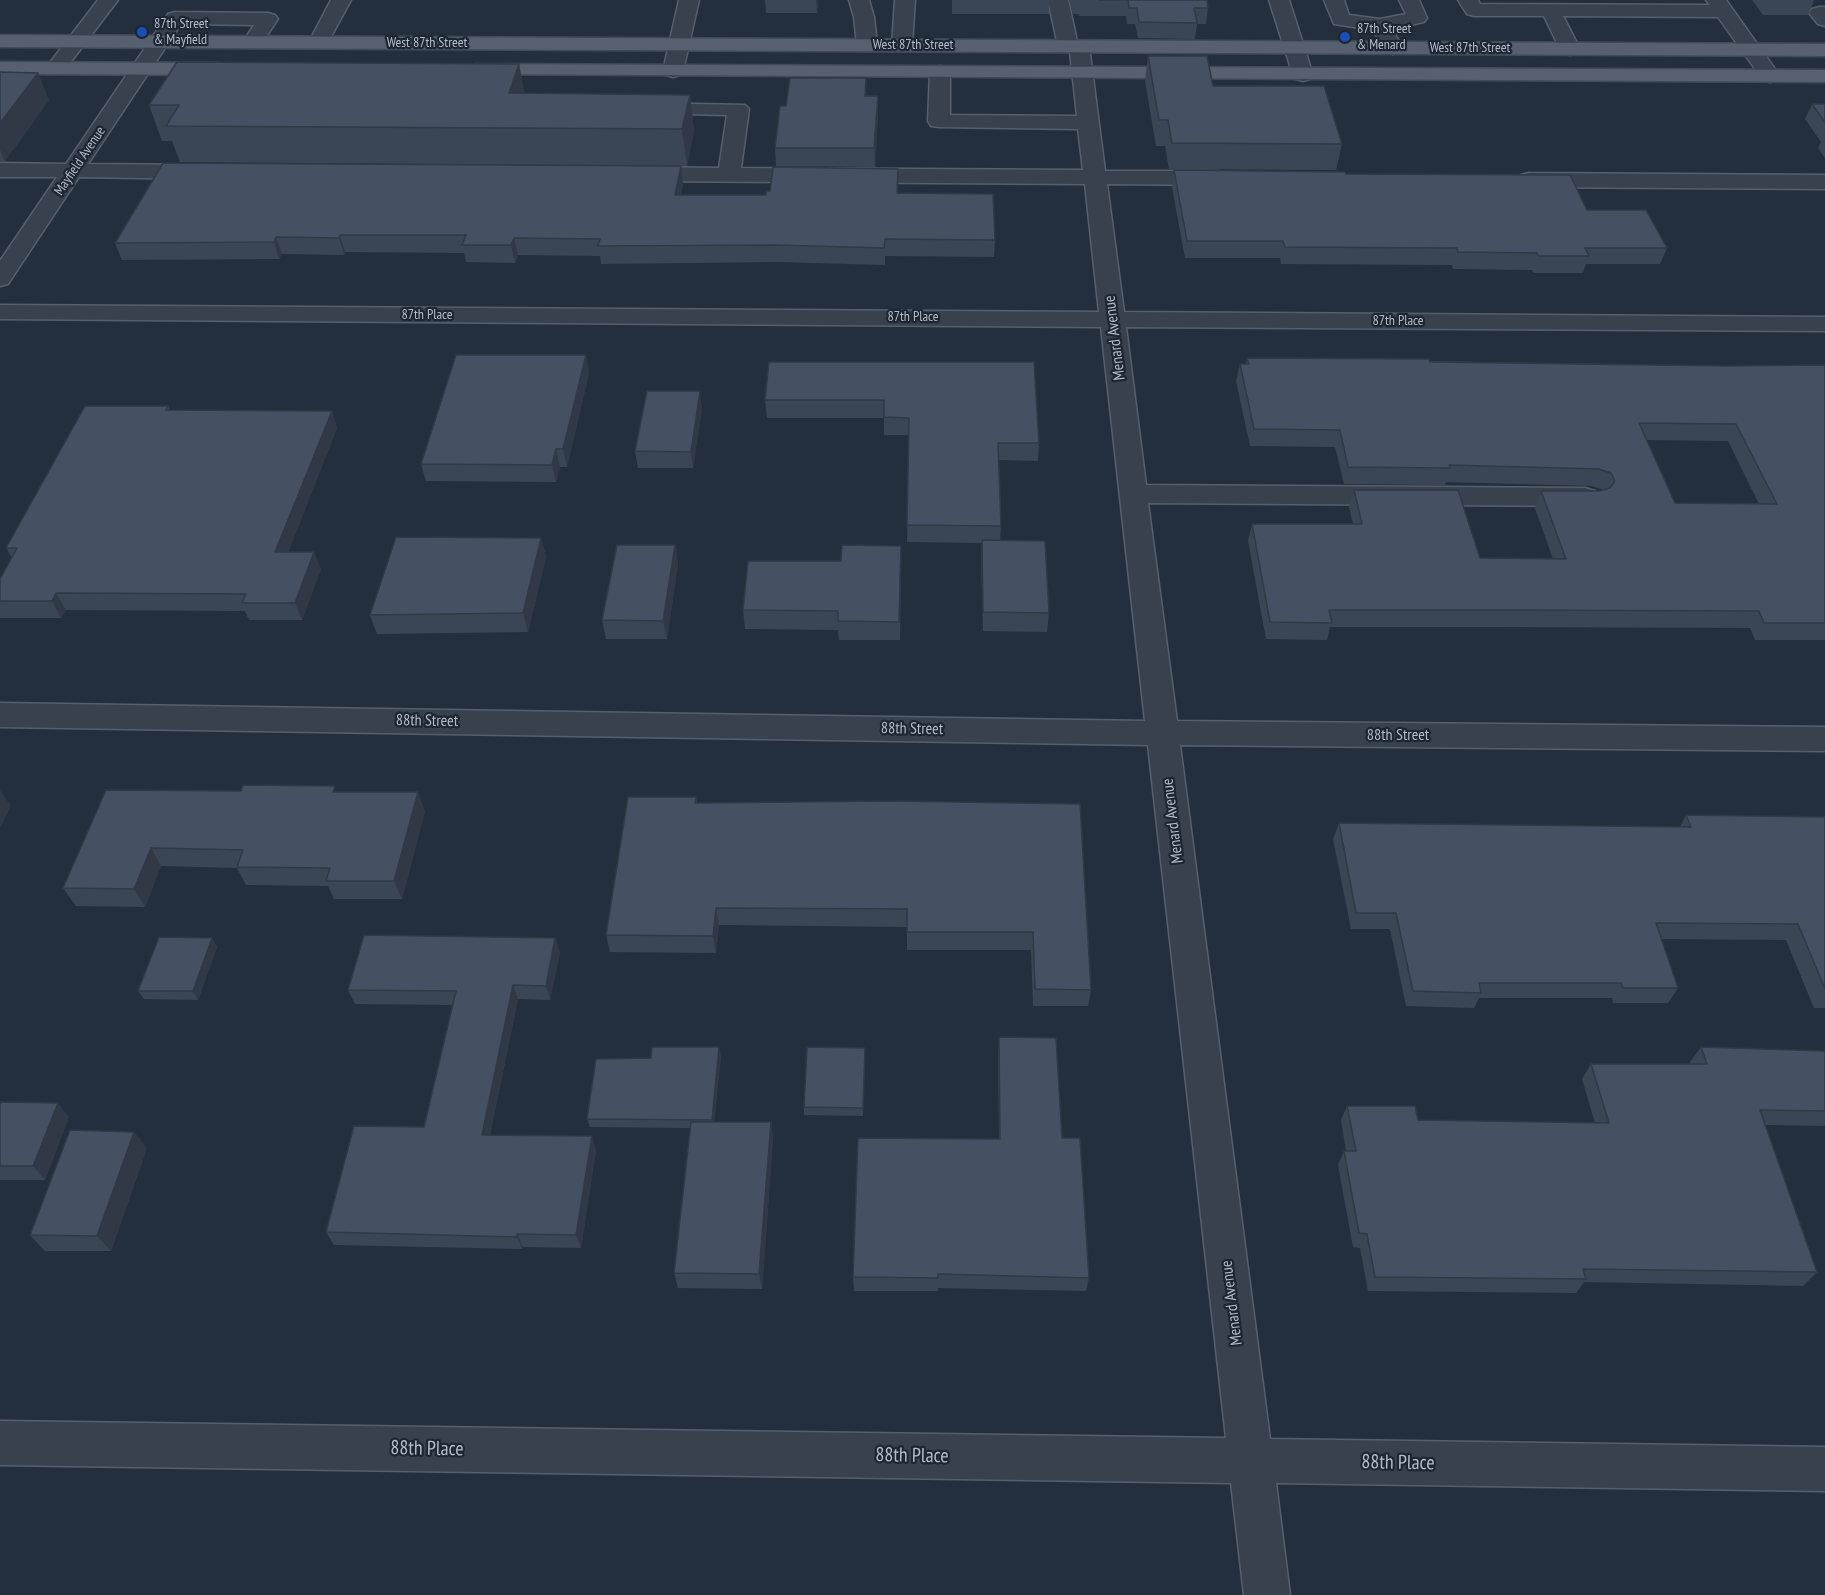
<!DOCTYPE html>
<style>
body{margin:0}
canvas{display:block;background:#242f3e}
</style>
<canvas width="1825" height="1595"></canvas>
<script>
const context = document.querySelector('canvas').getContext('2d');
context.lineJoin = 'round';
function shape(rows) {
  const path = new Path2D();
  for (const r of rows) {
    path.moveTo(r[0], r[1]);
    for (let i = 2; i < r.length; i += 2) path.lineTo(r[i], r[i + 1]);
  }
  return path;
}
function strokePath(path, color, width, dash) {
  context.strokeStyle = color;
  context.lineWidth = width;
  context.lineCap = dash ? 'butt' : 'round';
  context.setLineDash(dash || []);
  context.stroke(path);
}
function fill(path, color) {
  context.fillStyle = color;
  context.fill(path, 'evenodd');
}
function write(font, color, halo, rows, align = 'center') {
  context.font = font + ' "PT Sans Narrow",sans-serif';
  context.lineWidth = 4.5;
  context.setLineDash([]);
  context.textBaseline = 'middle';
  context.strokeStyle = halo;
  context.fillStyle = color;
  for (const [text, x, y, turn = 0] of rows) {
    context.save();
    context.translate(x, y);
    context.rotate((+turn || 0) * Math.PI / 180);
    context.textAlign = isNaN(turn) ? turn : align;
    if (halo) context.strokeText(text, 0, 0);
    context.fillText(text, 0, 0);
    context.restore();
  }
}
const minor = shape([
 [98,0,118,0,63,72,49,72,46,68,98,0],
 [331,0,351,0,326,46,312,46,309,42,331,0],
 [679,0,699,0,683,71,680,75,673,77,666,75,663,71,679,0],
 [849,0,869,0,874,17,877,45,874,49,867,51,860,49,857,45,854,17,849,0],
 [895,0,915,0,912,45,909,49,902,51,895,49,892,45,895,0],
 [1048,0,1068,0,1077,41,1086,42,1089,46,1105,171,1219,171,1227,173,1230,178,1227,183,1219,185,1107,184,1124,312,1825,317,1825,331,1126,327,1146,485,1585,488,1595,491,1599,497,1595,503,1585,506,1148,503,1177,721,1825,727,1825,751,1180,745,1270,1439,1825,1447,1825,1491,1276,1483,1290,1595,1244,1595,1231,1483,0,1465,0,1421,1226,1438,1148,745,0,727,0,703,1145,721,1101,327,0,319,0,305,1099,312,1085,184,638,181,630,179,627,174,630,169,638,167,719,168,727,115,640,113,636,109,640,105,647,103,745,105,749,109,741,168,1083,170,1078,129,939,127,931,126,928,121,930,72,933,68,940,66,947,68,950,72,950,115,1077,116,1070,52,1061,50,1058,46,1048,0],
 [1269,0,1289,0,1313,75,1310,79,1303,81,1296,79,1293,75,1269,0],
 [1324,0,1344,0,1349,15,1380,19,1406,14,1399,0,1419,0,1427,18,1424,22,1392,29,1403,48,1400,52,1393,54,1386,52,1373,30,1334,24,1324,0],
 [1458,0,1478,0,1480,4,1710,5,1706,0,1726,0,1780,76,1777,80,1770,82,1763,80,1718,17,1563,16,1580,49,1577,53,1570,55,1563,53,1560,49,1544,16,1474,16,1467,14,1458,0],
 [1819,7,1825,7,1825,26,1818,24,1809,13,1812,9,1819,7],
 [175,12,268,13,275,15,278,19,260,46,253,48,246,46,243,42,254,25,181,24,88,164,202,165,210,167,213,172,210,177,202,179,79,177,8,284,0,286,0,261,57,177,0,177,0,163,66,164,168,14,175,12],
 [1529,173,1825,175,1825,189,1529,187,1521,185,1518,180,1521,175,1529,173]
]);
const major = shape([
 [0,35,1825,44,1825,56,0,47,0,35],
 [0,62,218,63,225,65,228,69,225,73,218,75,0,74,0,62],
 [477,64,1825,70,1825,82,470,74,467,70,470,66,477,64]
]);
strokePath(minor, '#565f6c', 3);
strokePath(major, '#414a57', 3);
fill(minor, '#38414e');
fill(major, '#56606e');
fill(shape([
 [765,0,818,0,817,13,766,13],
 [952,0,1049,0,1049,14,952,14],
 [1069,0,1207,0,1208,8,1206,24,1197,24,1195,39,1138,38,1135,24,1127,24,1126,16,1079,16,1078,14,1073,14],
 [1752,0,1814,0,1808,15,1763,15],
 [1148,56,1342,144,1336,170,1169,169,1165,146,1156,146,1145,81],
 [0,72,49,100,5,161,0,161],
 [524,93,690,95,694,131,687,166,180,162,172,141,162,141,149,105],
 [867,96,878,114,875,167,776,166,775,148],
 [1812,104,1825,104,1825,158,1818,148,1821,142,1805,119],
 [681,166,683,183,681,195,766,195,898,193,995,240,994,257,885,256,885,265,777,262,601,264,600,256,518,255,515,263,466,262,464,253,345,252,344,255,282,254,279,259,122,260,115,243],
 [1174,170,1346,174,1587,210,1667,248,1660,264,1586,264,1583,273,1533,273,1532,270,1453,269,1452,265,1281,264,1280,258,1185,258,1172,187],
 [586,355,589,373,567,467,560,467,556,482,426,481,421,464],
 [1247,358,1729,366,1825,365,1825,640,1755,640,1750,628,1498,627,1330,627,1327,640,1266,639,1248,541,1252,524,1353,524,1349,507,1354,490,1480,558,1553,559,1535,508,1541,491,1599,491,1604,490,1592,486,1446,482,1445,485,1344,484,1335,447,1250,446,1236,381,1240,364,1246,364],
 [1647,440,1728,441,1759,504,1675,503],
 [769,362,1039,443,1038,461,999,460,1001,526,1000,541,1049,613,1047,632,983,631,981,559,982,543,907,542,909,435,884,435,884,418,767,418,765,400],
 [168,406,170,410,332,411,337,428,288,552,321,569,302,620,249,620,245,611,66,610,61,618,0,618,0,579,12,558,6,548],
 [702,408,693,468,638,468,635,451],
 [541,538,546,557,528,632,377,634,370,615],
 [675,545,678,564,667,639,606,639,602,620],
 [841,561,901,565,900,640,839,640,838,630,745,629,743,610],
 [106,790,337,792,425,811,402,899,334,899,328,886,246,885,237,868,161,866,145,907,76,906,63,888],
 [696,797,697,803,1080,804,1091,990,1088,1006,1033,1006,1031,950,907,950,907,927,719,925,716,953,610,952,606,935],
 [1686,815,1825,817,1825,1008,1814,1008,1786,940,1661,939,1678,988,1668,1003,1613,1003,1612,998,1479,998,1474,1008,1406,1006,1390,929,1351,929,1333,839,1339,823,1680,827],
 [212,938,217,947,198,1000,144,999,138,991],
 [555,938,560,952,550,1000,518,999,490,1135,596,1150,581,1248,523,1247,522,1249,334,1245,326,1232,424,1127,453,1005,355,1004,348,990],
 [999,1037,1062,1138,1089,1278,1086,1291,938,1288,938,1291,854,1291,853,1277,999,1139,998,1053],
 [1701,1047,1825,1051,1825,1126,1765,1125,1817,1272,1803,1286,1584,1282,1576,1293,1368,1291,1360,1248,1353,1247,1338,1165,1344,1151,1346,1151,1341,1120,1347,1106,1418,1120,1595,1123,1582,1079,1591,1064,1690,1064,1690,1062],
 [721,1056,714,1122,771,1122,773,1138,762,1289,678,1288,674,1273,690,1128,590,1127,587,1119,651,1058],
 [865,1056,863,1116,804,1115,804,1107],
 [0,1102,69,1117,45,1180,0,1180],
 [147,1148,111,1251,45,1251,30,1235]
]), '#3b4654');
fill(shape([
 [816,0,818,0,817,13],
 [519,64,526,100,516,129,509,93],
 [38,73,49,100,5,161,0,150,0,123],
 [690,95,694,131,687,166,682,129],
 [878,96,878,114,875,167,874,148],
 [681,166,683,183,677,212,675,195],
 [340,235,345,252,344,255,339,238],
 [276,237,282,254,279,259,274,242],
 [514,238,518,255,515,263,511,245],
 [586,355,589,373,567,467,563,449],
 [700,391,702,408,693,468,691,452],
 [332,411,337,428,282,569,275,552],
 [556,449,560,467,556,482,552,465],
 [541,538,546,557,528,632,523,613],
 [675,545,678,564,667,639,663,621],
 [314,552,321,569,302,620,295,603],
 [56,593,66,610,61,618,52,601],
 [0,790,11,806,0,828],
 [418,792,425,811,402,899,394,881],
 [151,848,161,866,145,907,134,889],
 [716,908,719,925,716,953,713,936],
 [212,938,217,947,198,1000,193,991],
 [555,938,560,952,550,1000,546,986],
 [513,985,518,999,487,1148,482,1135],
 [719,1047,721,1056,713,1129,712,1120],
 [58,1103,69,1117,45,1180,33,1166],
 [771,1122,773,1138,762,1289,759,1274],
 [134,1132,147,1148,111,1251,97,1236],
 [592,1136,596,1150,581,1248,576,1235],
 [517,1234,523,1247,522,1249,517,1237]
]), '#303945');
const building = shape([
 [1099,0,1207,0,1208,8,1194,8,1197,23,1139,22,1137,8,1129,8,1128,0,1099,0],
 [1148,56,1207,56,1213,86,1324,86,1342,144,1172,143,1168,120,1159,120,1148,56],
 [177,62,519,64,509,93,690,95,682,129,166,126,179,105,149,105,177,62],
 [0,72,38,73,0,123,0,72],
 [790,78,866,78,865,96,878,96,874,148,775,148,780,106,786,106,790,78],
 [1812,104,1825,104,1825,122,1812,104],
 [163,163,681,166,675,195,766,195,766,191,770,191,773,167,898,169,897,193,993,194,995,240,885,239,884,248,776,245,598,246,600,239,514,238,511,245,462,245,466,235,340,235,339,238,276,237,274,242,115,243,163,163],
 [1174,170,1345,172,1346,174,1570,175,1587,210,1646,210,1667,248,1585,248,1589,256,1538,256,1537,253,1458,252,1457,248,1285,247,1283,241,1187,241,1174,170],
 [456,355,586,355,563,449,556,449,552,465,421,464,456,355],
 [1247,358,1429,359,1430,362,1729,366,1825,365,1825,623,1764,623,1759,611,1504,610,1329,610,1332,623,1270,622,1252,524,1362,524,1354,490,1458,490,1480,558,1566,559,1541,491,1599,491,1610,488,1615,481,1611,473,1599,469,1449,465,1450,468,1348,467,1340,430,1254,429,1240,364,1249,364,1247,358],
 [1639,423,1736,424,1777,504,1675,503,1639,423],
 [769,362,1034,362,1039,443,998,443,1001,526,907,525,909,418,884,417,884,400,765,400,769,362],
 [647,391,700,391,691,452,635,451,647,391],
 [85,406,168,406,166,410,332,411,275,552,314,552,295,603,242,603,246,594,56,593,52,601,0,601,0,579,17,548,6,548,85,406],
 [396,537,541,538,523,613,370,615,396,537],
 [982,540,1045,541,1049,613,983,612,982,540],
 [617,545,675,545,663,621,602,620,617,545],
 [842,545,901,546,899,622,838,621,838,611,743,610,748,561,841,561,842,545],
 [243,785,335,786,333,792,418,792,394,881,326,881,330,868,237,867,243,850,151,848,134,889,63,888,106,790,241,791,243,785],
 [628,797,696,797,695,803,892,801,1080,804,1091,990,1035,989,1033,932,907,932,907,909,716,908,713,936,606,935,628,797],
 [1686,815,1825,817,1825,989,1798,924,1656,923,1678,988,1623,988,1621,983,1479,983,1481,993,1413,991,1396,913,1356,913,1339,823,1691,827,1686,815],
 [364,935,555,938,546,986,513,985,482,1135,592,1136,576,1235,517,1234,517,1237,326,1232,354,1126,424,1127,456,991,348,990,364,935],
 [159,937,212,938,193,991,138,991,159,937],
 [999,1037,1056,1038,1062,1138,1080,1138,1089,1278,938,1274,938,1278,853,1277,858,1138,1000,1139,999,1037],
 [652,1047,719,1047,712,1120,587,1119,596,1059,651,1058,652,1047],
 [807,1047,865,1048,863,1108,804,1107,807,1047],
 [1701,1047,1825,1051,1825,1111,1760,1110,1817,1272,1583,1269,1586,1279,1375,1277,1367,1234,1359,1233,1344,1151,1356,1151,1347,1106,1415,1106,1418,1120,1609,1123,1591,1064,1707,1064,1701,1047],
 [0,1102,58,1103,33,1166,0,1166,0,1102],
 [691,1122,771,1122,759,1274,674,1273,691,1122],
 [70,1130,134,1132,97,1236,30,1235,70,1130]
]);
fill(building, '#455162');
strokePath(building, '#303945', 1.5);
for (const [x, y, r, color] of [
 [142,32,6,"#1a4fb4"],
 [1345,37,6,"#1a4fb4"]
]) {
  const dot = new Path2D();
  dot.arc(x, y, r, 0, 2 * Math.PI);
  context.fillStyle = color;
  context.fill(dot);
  strokePath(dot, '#1d2633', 2);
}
write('14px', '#b4bcc9', '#1d2633', [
 ["87th Street",154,24],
 ["& Mayfield",154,40],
 ["87th Street",1357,29],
 ["& Menard",1357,45]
], 'left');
write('14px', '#b4bcc9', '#1d2633', [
 ["West 87th Street",427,43],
 ["West 87th Street",913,45],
 ["West 87th Street",1470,48],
 ["Mayfield Avenue",80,161,-56],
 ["87th Place",427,315],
 ["87th Place",913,317],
 ["87th Place",1398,321]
]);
write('16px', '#b4bcc9', '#1d2633', [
 ["Menard Avenue",1115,338,-97],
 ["88th Street",427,721,1],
 ["88th Street",912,729,1],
 ["88th Street",1398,735],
 ["Menard Avenue",1173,821,-97],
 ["Menard Avenue",1232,1303,-97]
]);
write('20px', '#b4bcc9', '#1d2633', [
 ["88th Place",427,1449,1],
 ["88th Place",912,1456,1],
 ["88th Place",1398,1463,1]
]);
</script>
